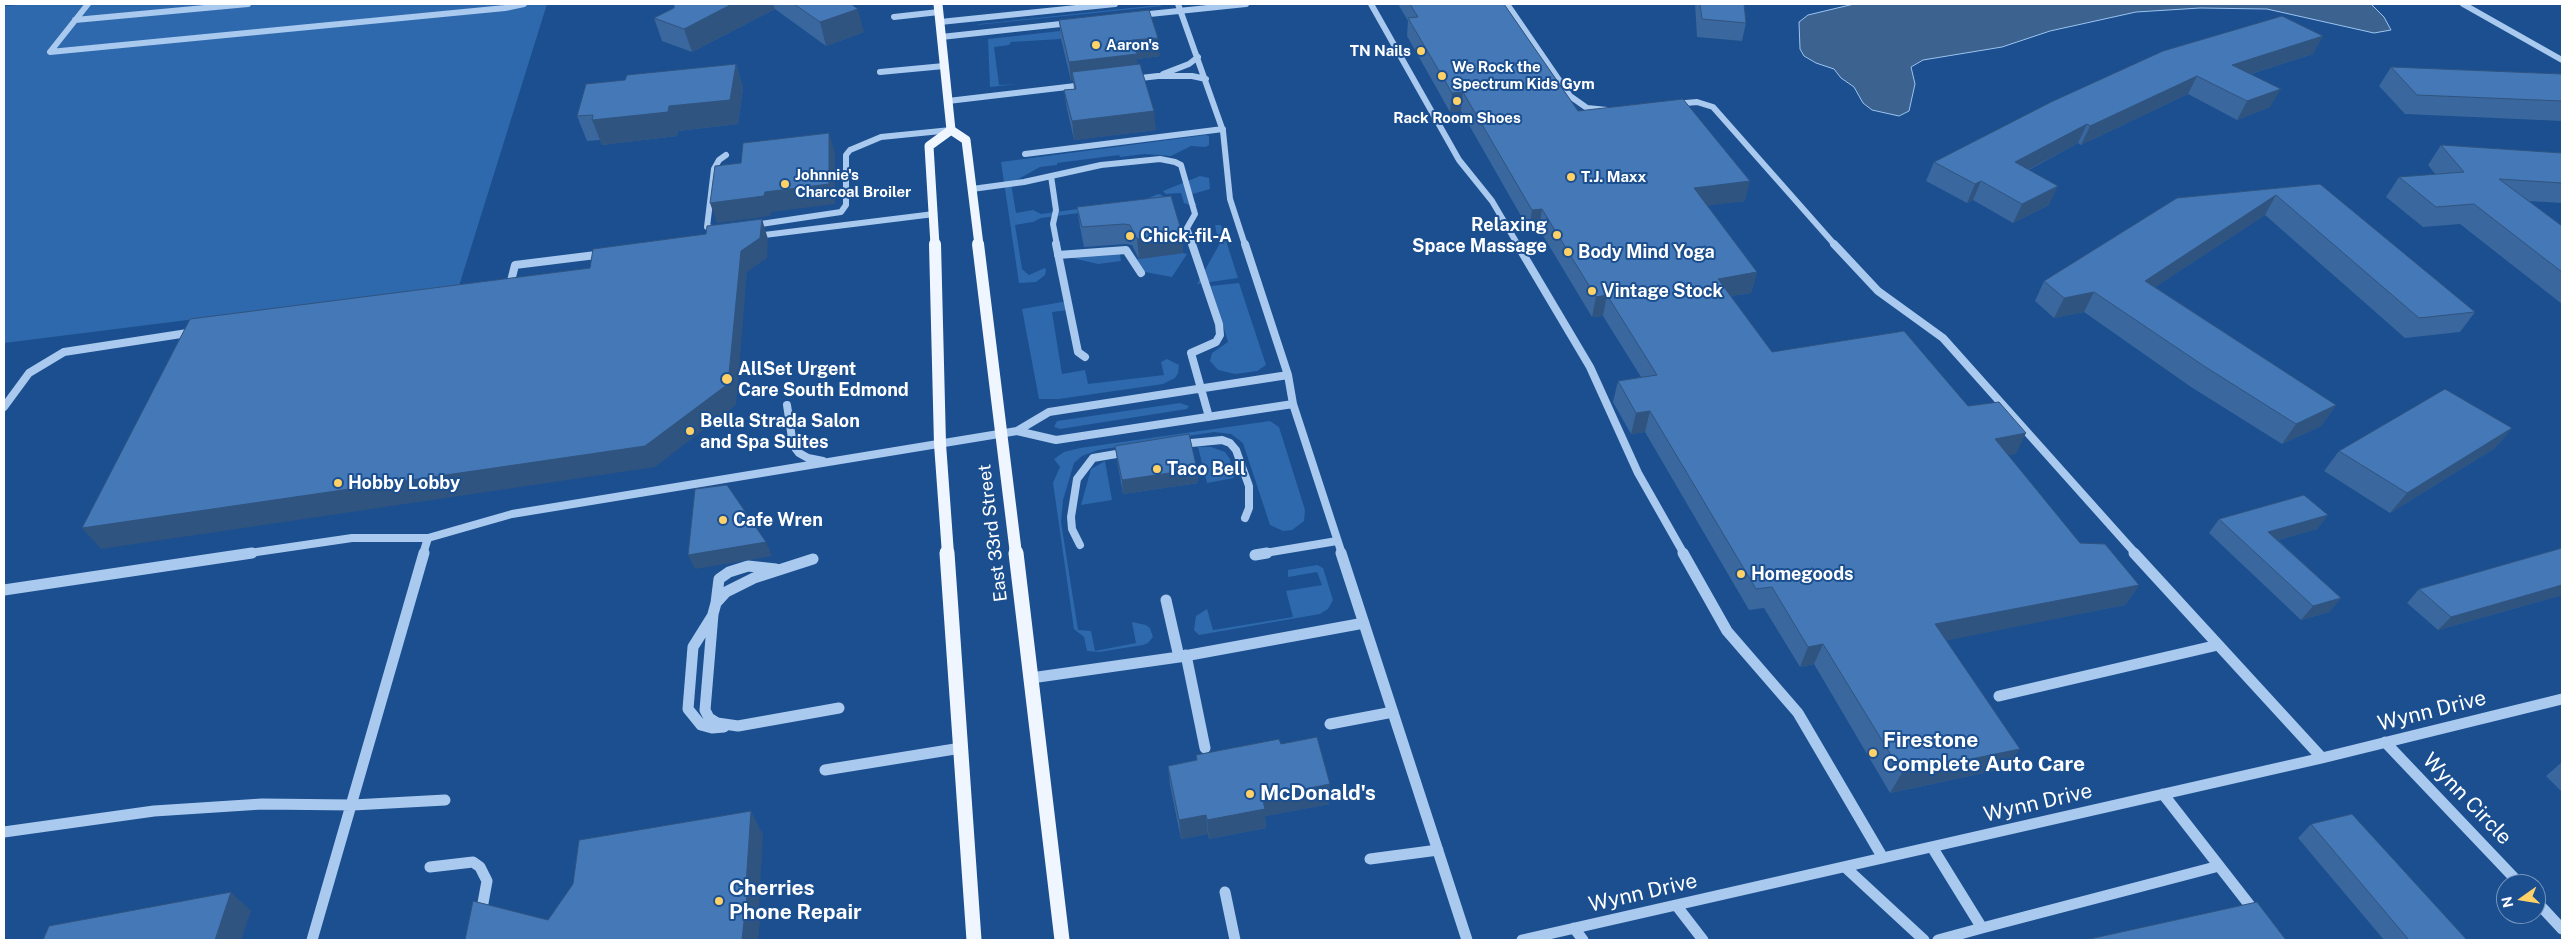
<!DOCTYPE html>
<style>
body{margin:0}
#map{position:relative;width:2566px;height:944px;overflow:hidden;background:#1b4f8f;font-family:"Public Sans",sans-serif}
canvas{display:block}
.frame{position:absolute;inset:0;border:5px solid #fff;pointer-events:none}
.north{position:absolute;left:2496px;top:874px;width:50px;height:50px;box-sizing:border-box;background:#1b4f8f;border:1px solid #7695bc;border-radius:50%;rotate:257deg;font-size:14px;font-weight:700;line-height:20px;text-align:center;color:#fff}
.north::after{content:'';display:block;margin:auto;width:18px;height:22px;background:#ffd166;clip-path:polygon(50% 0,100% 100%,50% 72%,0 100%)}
</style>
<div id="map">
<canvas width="2566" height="944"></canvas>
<div class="frame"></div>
<div class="north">N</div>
</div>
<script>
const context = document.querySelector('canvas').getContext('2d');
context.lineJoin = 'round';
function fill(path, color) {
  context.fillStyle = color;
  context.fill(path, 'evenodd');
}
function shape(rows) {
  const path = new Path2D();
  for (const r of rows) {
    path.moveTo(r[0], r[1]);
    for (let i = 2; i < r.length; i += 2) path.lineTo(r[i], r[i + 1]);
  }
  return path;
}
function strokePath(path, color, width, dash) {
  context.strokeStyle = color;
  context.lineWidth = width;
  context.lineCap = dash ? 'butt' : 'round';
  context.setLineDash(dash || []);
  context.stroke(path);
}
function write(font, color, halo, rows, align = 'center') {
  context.font = font + ' "Public Sans",sans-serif';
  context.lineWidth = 4;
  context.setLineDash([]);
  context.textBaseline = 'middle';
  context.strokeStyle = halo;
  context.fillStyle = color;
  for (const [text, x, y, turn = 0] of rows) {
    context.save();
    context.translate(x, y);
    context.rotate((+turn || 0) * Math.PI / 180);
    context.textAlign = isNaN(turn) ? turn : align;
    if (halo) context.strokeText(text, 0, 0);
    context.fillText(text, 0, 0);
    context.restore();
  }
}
fill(shape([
 [32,4,547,4,459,286,4,343,4,6],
 [1159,5,1163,6,976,25,979,24],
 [1150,21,1061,39,1011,42,1009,45,994,47,999,85,1017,84,990,87,988,39],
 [1206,135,1209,136,1209,145,1206,147,1191,146,1171,156,1144,154,1120,157,1119,155,1057,163,1057,165,1040,167,1011,183,1016,213,1033,210,1041,214,1144,200,1158,194,1162,195,1164,202,1041,218,1033,222,1015,225,1022,269,1029,275,1045,268,1046,271,1045,275,1036,282,1019,283,1001,162],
 [1200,176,1209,178,1210,189,1189,195,1197,205,1192,206,1184,203,1181,193,1166,194,1163,191],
 [1215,225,1221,225,1238,278,1197,284,1219,245],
 [1119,250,1121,261,1098,264,1068,257],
 [1183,253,1187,254,1172,277,1134,270,1132,260],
 [1239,283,1266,365,1257,371,1235,374,1218,370,1210,361,1212,353,1228,342,1211,286],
 [1062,302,1071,303,1073,307,1068,310,1052,312,1062,374,1085,370,1088,384,1164,375,1161,362,1167,359,1179,365,1178,373,1175,378,1163,384,1059,399,1039,399,1022,309],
 [1180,403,1189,406,1187,409,1060,429,1054,427,1057,421],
 [1270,421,1279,427,1305,510,1304,521,1292,530,1283,531,1270,525,1243,443,1231,434,1214,432,1098,450,1082,456,1074,463,1063,500,1061,522,1078,630,1091,631,1095,651,1136,643,1132,622,1146,625,1150,628,1153,637,1148,643,1143,645,1099,652,1087,651,1084,637,1074,629,1053,483,1060,467,1054,459,1064,452,1080,448],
 [1198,447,1211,447,1225,452,1230,459,1234,478,1207,483],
 [1105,461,1112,500,1081,505,1091,469],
 [1317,565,1323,568,1333,600,1328,609,1320,614,1199,635,1194,630,1196,616,1207,609,1213,630,1293,617,1286,591,1322,585,1317,572,1288,577,1288,570]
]), '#2e69ad');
const water = shape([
 [1854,4,2371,4,2384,17,2391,30,2374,33,2267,9,2200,8,2136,12,2050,31,2002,47,1923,60,1911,67,1915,84,1909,111,1899,116,1872,110,1863,103,1854,87,1841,78,1834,69,1816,63,1804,56,1800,49,1799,22,1808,15,1854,4]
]);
fill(water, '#3c6290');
strokePath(water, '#9cc4f0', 1);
strokePath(shape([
 [88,4,50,52,505,8,524,4],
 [1178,4,1223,131,1230,199,1245,245],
 [1371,4,1459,160,1492,201,1518,245],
 [1507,4,1570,96,1587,108,1607,110],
 [2463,4,2562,60],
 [1140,15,1246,4],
 [894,17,939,12],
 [75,20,248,4],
 [940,22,1115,4],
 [941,37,1070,23],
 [880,72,944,66],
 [1163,74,1189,64,1198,57],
 [1132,79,1158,76,1192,76,1206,79],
 [948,101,1084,85],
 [1674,104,1697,102,1713,107,1835,245],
 [1025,154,1223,129],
 [1051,176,1056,210,1053,224,1057,245],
 [972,189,1024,182,1101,165,1160,159,1175,162,1181,165,1195,214,1187,228,1193,245],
 [754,225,841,212,846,205,846,155,850,150,881,137,951,130],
 [716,229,707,227,714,169,719,160,726,155],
 [756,236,934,214]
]), '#a9c9ee', 6);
strokePath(shape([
 [1056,244,1078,352,1085,357],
 [1192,244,1219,324,1220,335,1216,342,1191,353,1209,417],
 [1245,244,1288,375,1293,404,1342,554],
 [1517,244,1590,367,1638,473,1684,554],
 [1834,244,1878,291,1943,338,2136,554],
 [1058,255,1126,250,1141,273],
 [509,289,515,265,604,254],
 [787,405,793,445,799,453,808,458,823,461],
 [4,407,29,373,64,352,194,332],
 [1017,431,1056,440,1293,404],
 [1181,444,1222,440,1230,443,1236,450,1249,486,1249,508,1245,518],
 [1080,545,1072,529,1071,517,1077,479,1093,458,1128,452],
 [243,554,352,538,428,538,512,514,1017,431,1049,412,1288,375],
 [423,554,428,538],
 [1259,554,1337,541]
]), '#a9c9ee', 8);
strokePath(shape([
 [1341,553,1467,940],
 [1683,553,1727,631,1798,713,1883,858],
 [2134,553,2322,758],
 [1255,555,1267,553],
 [813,559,754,578,726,592,716,603,713,614,705,710,709,718,717,723,738,726,839,708],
 [4,590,252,553],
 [1166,600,1179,657],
 [716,603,719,579,729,572,748,566,776,569],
 [713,615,693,647,688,709,701,725,712,728,724,727],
 [1186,655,1205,748],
 [1031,678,1179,657,1364,623],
 [1999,696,2218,645],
 [1330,724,1393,712],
 [2385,742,2520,884],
 [825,770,961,748],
 [2163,794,2255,912],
 [4,832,154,811,262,804,353,805,445,800],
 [1932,847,1982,928,1938,940],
 [1370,859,1438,850],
 [430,867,473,862,480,867,487,881,481,914],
 [1845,867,1924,940],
 [1225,892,1235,940],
 [2536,901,2562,929],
 [1676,905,1703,940],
 [1574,928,1583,940],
 [1982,928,2219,866],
 [312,940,424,553],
 [1522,940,2322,758,2562,699]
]), '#a9c9ee', 11);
strokePath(shape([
 [938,4,951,130],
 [951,130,966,140,979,245],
 [935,245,929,146,951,130]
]), '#f0f6ff', 9);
strokePath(shape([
 [935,244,940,444,948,554],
 [978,244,1016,554]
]), '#f0f6ff', 12);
strokePath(shape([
 [947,553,974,940],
 [1016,553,1062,940]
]), '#f0f6ff', 15);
fill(shape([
 [674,4,851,4,864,32,826,46,775,9,692,52,662,41,654,18,674,8],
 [1398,4,1504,4,1578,111,1745,201,1707,205,1757,272,1751,293,1731,296,1772,352,1968,406,2016,454,2008,455,2080,543,2139,585,2125,605,1946,640,2007,768,1890,793,1814,664,1800,667,1764,608,1749,610,1645,432,1631,434,1613,402,1618,381,1641,377,1603,316,1592,317,1539,229,1529,230,1461,111,1450,112,1407,36,1408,21],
 [1695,4,1744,4,1746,23,1742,41,1697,37],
 [1059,20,1160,56,1137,59,1137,64,1156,130,1074,140,1067,109,1064,90,1074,89,1073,81,1071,81,1061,39],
 [2163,51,2313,54,2251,74,2270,107,2237,120,2188,94,2081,145,2078,143,2029,170,2049,205,2013,223,1973,200,1967,203,1926,181,1934,162],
 [736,64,743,88,738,124,678,131,677,136,602,145,600,140,587,141,577,116,625,80],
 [2391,67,2562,74,2562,121,2405,114,2379,86],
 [2441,145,2562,153,2562,203,2529,201,2562,226,2562,304,2460,224,2423,227,2386,197,2399,177,2436,175,2428,165],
 [2320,184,2475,312,2460,332,2405,338,2265,215,2155,287,2336,405,2321,426,2282,444,2191,387,2084,312,2054,318,2035,301,2044,281,2177,198],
 [1077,207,1182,233,1183,253,1139,259,1132,245,1126,244,1084,247,1080,227],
 [2512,428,2495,448,2390,513,2324,471,2339,451],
 [1115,446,1197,469,1198,483,1123,494,1117,460],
 [2328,515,2317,529,2278,540,2341,598,2329,612,2301,620,2209,533,2219,519],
 [2562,548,2562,595,2438,630,2407,603,2419,589],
 [1281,744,1329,804,1265,816,1266,828,1209,839,1208,834,1181,839,1170,785,1168,766,1197,760,1196,755],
 [2562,762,2562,792,2546,776],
 [2311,824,2467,940,2384,940,2298,838]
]), '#3a679d');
fill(shape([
 [732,4,773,4,775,9,692,52,684,29],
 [858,9,864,32,826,46,820,22],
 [2323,36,2313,54,2222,83,2232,65],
 [1158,38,1160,56,1137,59,1138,73,1072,72,1073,81,1071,81,1069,62,1132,40],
 [736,64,743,88,738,124,678,131,677,136,602,145,592,120,669,106],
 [2197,76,2188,94,2081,145,2090,126],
 [2281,89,2270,107,2237,120,2247,101],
 [1463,92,1461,111,1450,112,1452,93],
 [1154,111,1156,130,1074,140,1072,121],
 [2087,124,2078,143,2007,181,2015,162],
 [829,133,835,153,835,204,771,212,770,216,717,223,710,203,765,192],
 [1750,181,1745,201,1689,208,1694,188],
 [1981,181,1973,200,1967,203,1975,184],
 [2058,186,2049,205,2013,223,2022,204],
 [2276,195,2265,215,2134,301,2145,281],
 [1542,209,1539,229,1529,230,1532,210],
 [762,219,768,239,767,258,747,272,736,405,655,467,101,549,82,528,741,251],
 [1182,233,1183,253,1139,259,1137,239],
 [1757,272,1751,293,1713,299,1718,279],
 [2094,292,2084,312,2054,318,2064,298],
 [1607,295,1603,316,1592,317,1596,297],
 [2336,405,2321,426,2282,444,2296,424],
 [1650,411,1645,432,1631,434,1636,413],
 [2512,428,2495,448,2390,513,2407,493],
 [2026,433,2016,454,1984,460,1995,439],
 [1197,469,1198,483,1123,494,1122,480],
 [2328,515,2317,529,2258,546,2268,532],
 [766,542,772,556,695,569,688,555],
 [2139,585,2125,605,1924,645,1935,624],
 [2562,585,2562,595,2438,630,2451,617],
 [2341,598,2329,612,2301,620,2313,606],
 [1823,644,1814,664,1800,667,1808,647],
 [2020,749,2007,768,1890,793,1902,773],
 [1330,784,1329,804,1265,816,1266,828,1209,839,1207,820,1262,797],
 [751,811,763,835,759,906,761,909,758,940,742,940],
 [1206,815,1208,834,1181,839,1179,820],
 [231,892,251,911,241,940,215,940]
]), '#305480');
const building = shape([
 [674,4,732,4,684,29,654,18,674,8,674,4],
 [794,4,851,4,858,9,820,22,794,4],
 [1410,4,1504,4,1578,111,1683,99,1750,181,1694,188,1757,272,1718,279,1772,352,1904,331,1968,406,1999,402,2026,433,1995,439,2080,543,2105,544,2139,585,1935,624,2020,749,1902,773,1823,644,1808,647,1772,587,1756,589,1650,411,1636,413,1618,381,1657,375,1607,295,1596,297,1542,209,1532,210,1463,92,1452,93,1408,18,1418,17,1410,4],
 [1700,4,1744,4,1746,23,1702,19,1700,4],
 [1149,10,1158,38,1132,40,1137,54,1069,62,1059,20,1149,10],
 [2282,16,2323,36,2232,65,2281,89,2247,101,2197,76,2090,126,2087,124,2015,162,2058,186,2022,204,1981,181,1975,184,1934,162,2051,102,2163,51,2282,16],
 [736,64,730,100,669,106,668,112,592,120,593,115,577,116,586,84,625,80,627,75,736,64],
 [1140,64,1154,111,1072,121,1064,90,1076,89,1072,72,1140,64],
 [2391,67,2562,74,2562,101,2417,95,2391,67],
 [829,133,829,184,765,192,764,196,710,203,715,166,741,163,743,143,829,133],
 [2441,145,2562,153,2562,183,2499,179,2562,226,2562,272,2474,204,2436,207,2399,177,2464,172,2441,145],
 [2320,184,2475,312,2419,318,2276,195,2145,281,2336,405,2296,424,2204,366,2094,292,2064,298,2044,281,2177,198,2320,184],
 [1171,196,1182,233,1137,239,1130,225,1124,224,1082,227,1077,207,1171,196],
 [762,219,760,238,741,251,728,384,645,446,82,528,190,319,590,268,593,249,706,234,707,226,762,219],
 [2445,389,2512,428,2407,493,2339,451,2445,389],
 [1189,434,1197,469,1122,480,1115,446,1189,434],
 [727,485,766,542,688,555,695,489,727,485],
 [2304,495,2328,515,2268,532,2341,598,2313,606,2219,519,2304,495],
 [2562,548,2562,585,2451,617,2419,589,2562,548],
 [1317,737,1330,784,1262,797,1265,809,1207,820,1206,815,1179,820,1168,766,1197,760,1196,755,1279,739,1281,744,1317,737],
 [751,811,746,885,748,885,742,940,465,940,473,901,548,920,573,884,579,840,751,811],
 [2352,814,2467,940,2409,940,2311,824,2352,814],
 [231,892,215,940,43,940,49,926,231,892],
 [2257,902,2286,940,2085,940,2257,902]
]);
fill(building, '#4478b7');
strokePath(building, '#305480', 1);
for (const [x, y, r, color] of [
 [1096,45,5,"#ffd166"],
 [1421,51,5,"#ffd166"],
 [1442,76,5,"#ffd166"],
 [1457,101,5,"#ffd166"],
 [1571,177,5,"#ffd166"],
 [785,184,5,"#ffd166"],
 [1557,235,5,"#ffd166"],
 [1130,236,5,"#ffd166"],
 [1568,252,5,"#ffd166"],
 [1592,291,5,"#ffd166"],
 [727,379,6,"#ffd166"],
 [690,431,5,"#ffd166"],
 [1157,469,5,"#ffd166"],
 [338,483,5,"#ffd166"],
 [723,520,5,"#ffd166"],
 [1741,574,5,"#ffd166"],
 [1873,753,5,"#ffd166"],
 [1250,794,5,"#ffd166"],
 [719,901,5,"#ffd166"]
]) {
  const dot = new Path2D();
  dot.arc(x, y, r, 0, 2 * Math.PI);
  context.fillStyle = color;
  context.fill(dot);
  strokePath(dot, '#1b4f8f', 2);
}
write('bold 15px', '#fff', '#1b4f8f', [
 ["Aaron's",1106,45],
 ["TN Nails",1411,51,"right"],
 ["We Rock the",1452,67],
 ["Spectrum Kids Gym",1452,84],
 ["Rack Room Shoes",1457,118,"center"],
 ["Johnnie's",795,175],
 ["Charcoal Broiler",795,192],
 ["T.J. Maxx",1581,177]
], 'left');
write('bold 18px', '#fff', '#1b4f8f', [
 ["Relaxing",1547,225,"right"],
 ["Space Massage",1547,246,"right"],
 ["Chick-fil-A",1140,236],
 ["Body Mind Yoga",1578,252],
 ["Vintage Stock",1602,291],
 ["AllSet Urgent",738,369],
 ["Care South Edmond",738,390],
 ["Bella Strada Salon",700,421],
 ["and Spa Suites",700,442],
 ["Taco Bell",1167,469],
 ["Hobby Lobby",348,483],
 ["Cafe Wren",733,520],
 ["Homegoods",1751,574]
], 'left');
write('18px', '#fff', '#1b4f8f', [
 ["East 33rd Street",993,533,-97]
]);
write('21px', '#fff', '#1b4f8f', [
 ["Wynn Drive",2432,711,-14],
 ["Wynn Circle",2467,799,46],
 ["Wynn Drive",2038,803,-13],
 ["Wynn Drive",1643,893,-13]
]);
write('bold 21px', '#fff', '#1b4f8f', [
 ["Firestone",1883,741],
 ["Complete Auto Care",1883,765],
 ["McDonald's",1260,794],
 ["Cherries",729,889],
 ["Phone Repair",729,913]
], 'left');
</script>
